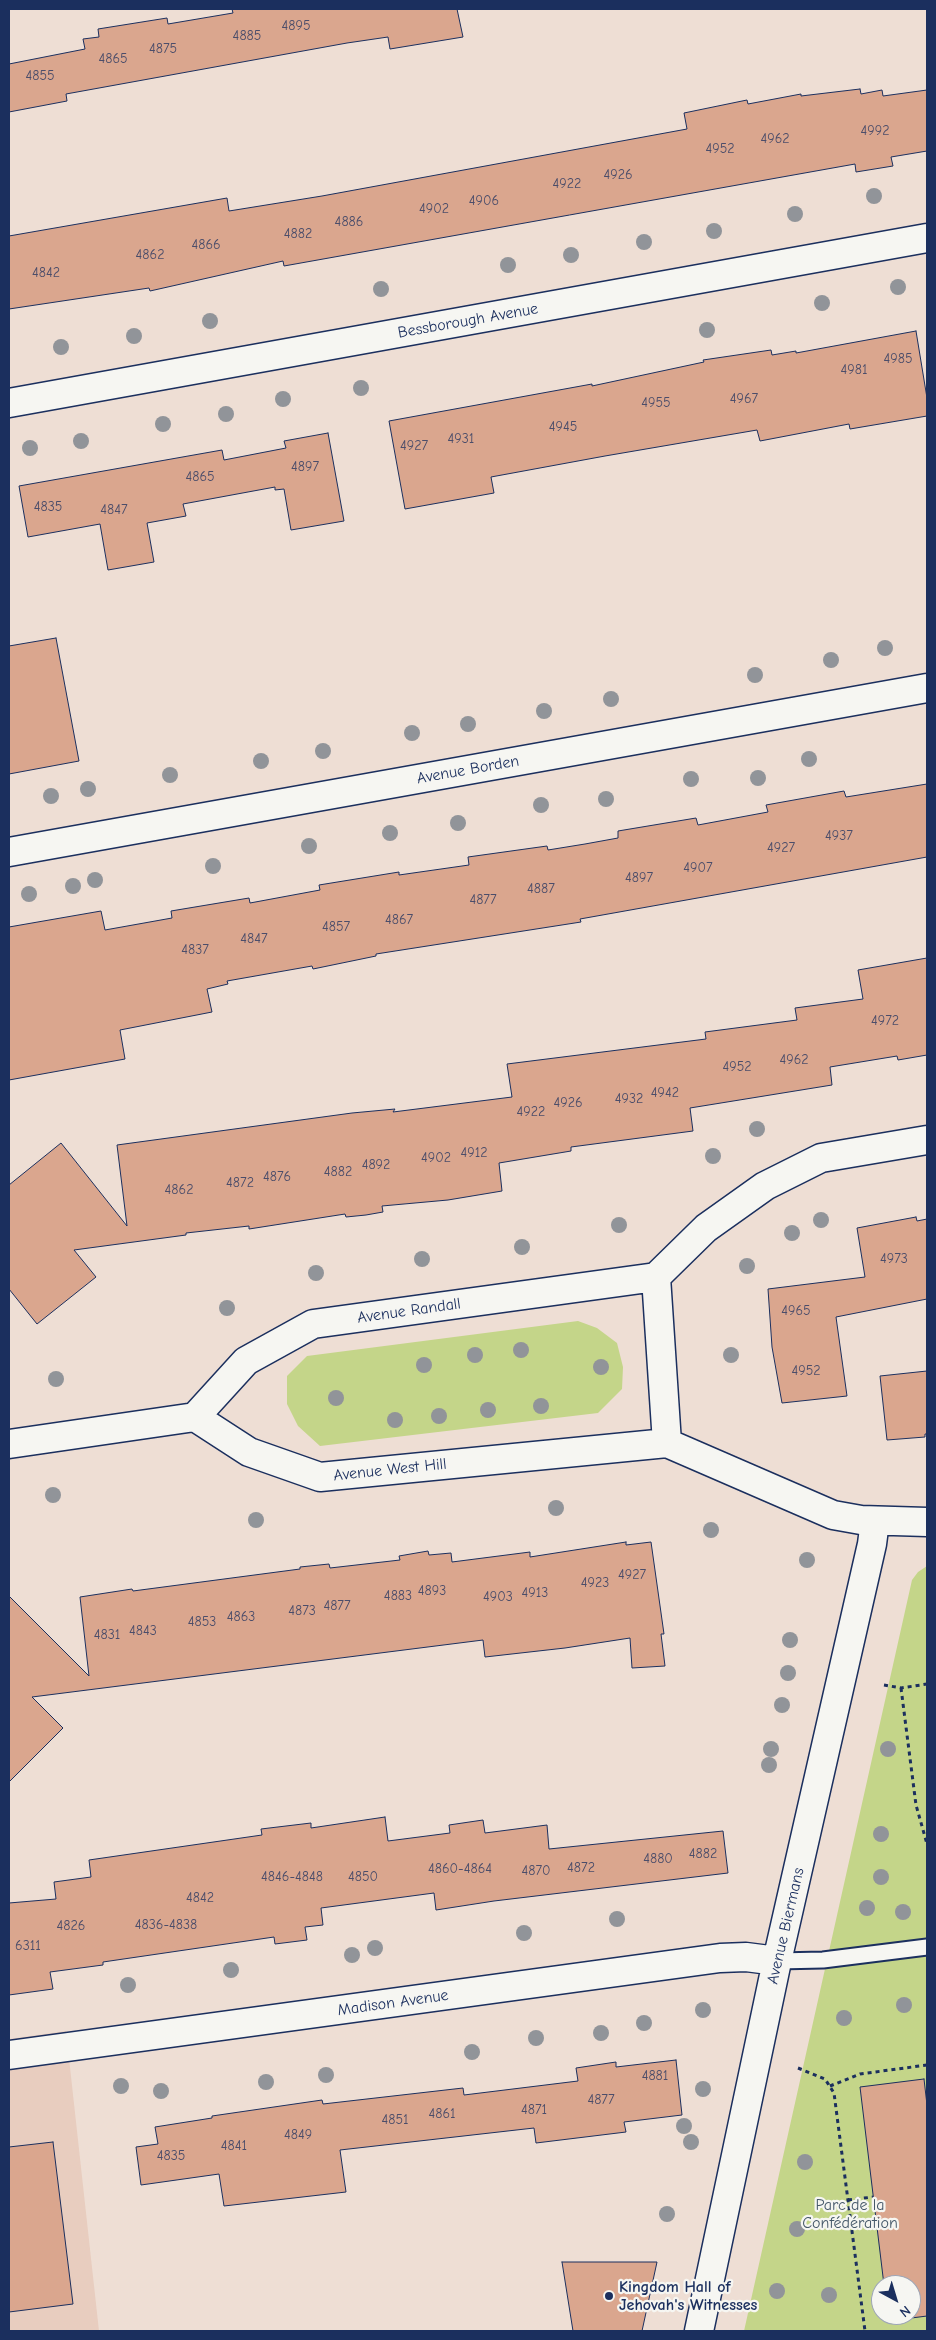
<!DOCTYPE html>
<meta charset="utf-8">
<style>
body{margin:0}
#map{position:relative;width:936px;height:2340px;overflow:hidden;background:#eeded4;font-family:"Comic Neue",sans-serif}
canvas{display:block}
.frame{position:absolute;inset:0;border:10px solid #1b2f5e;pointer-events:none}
.north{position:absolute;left:871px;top:2275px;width:50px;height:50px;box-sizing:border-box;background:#f6f6f2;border:1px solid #9ea6b7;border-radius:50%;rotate:141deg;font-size:14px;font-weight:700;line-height:20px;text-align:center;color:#1b2f5e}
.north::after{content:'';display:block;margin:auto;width:18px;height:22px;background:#1b2f5e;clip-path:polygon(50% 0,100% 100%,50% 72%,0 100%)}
</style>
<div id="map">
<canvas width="936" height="2340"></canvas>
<div class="frame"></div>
<div class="north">N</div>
</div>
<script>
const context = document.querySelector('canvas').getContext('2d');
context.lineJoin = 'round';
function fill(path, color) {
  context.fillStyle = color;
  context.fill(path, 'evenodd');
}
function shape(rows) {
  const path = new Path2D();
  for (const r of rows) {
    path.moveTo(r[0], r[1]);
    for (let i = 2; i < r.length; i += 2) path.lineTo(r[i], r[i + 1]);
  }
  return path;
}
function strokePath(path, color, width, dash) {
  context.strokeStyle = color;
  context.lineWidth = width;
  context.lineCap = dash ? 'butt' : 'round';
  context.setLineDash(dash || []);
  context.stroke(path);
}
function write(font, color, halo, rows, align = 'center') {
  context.font = font + ' "Comic Neue",sans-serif';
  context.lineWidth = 4.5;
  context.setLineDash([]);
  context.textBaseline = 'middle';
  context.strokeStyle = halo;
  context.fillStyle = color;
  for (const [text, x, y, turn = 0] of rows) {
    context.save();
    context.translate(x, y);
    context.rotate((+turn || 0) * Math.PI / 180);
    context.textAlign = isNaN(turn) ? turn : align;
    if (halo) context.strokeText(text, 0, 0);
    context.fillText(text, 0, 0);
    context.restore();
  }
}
fill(shape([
 [66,2031,99,2331,9,2331,9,2039]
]), '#e8cdbf');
fill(shape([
 [578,1321,597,1328,617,1343,623,1367,622,1389,598,1413,320,1446,298,1426,287,1404,287,1376,307,1356],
 [927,1566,927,2331,744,2331,912,1580,918,1572],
 [881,2285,911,2285,911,2315,881,2315]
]), '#c4d589');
const building = shape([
 [232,9,457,9,463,37,390,49,388,37,347,43,66,94,67,101,9,112,9,64,85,49,83,39,99,37,98,29,167,18,168,24,233,13,232,9],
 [860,89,861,94,882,90,883,96,927,90,927,151,891,157,893,166,856,172,855,164,284,266,283,261,150,291,149,288,9,309,9,236,227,198,229,211,322,196,687,129,684,113,747,100,748,104,801,94,801,96,860,89],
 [916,331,927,398,927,416,850,429,849,424,760,441,757,430,605,456,491,477,494,493,405,509,389,421,592,384,592,386,704,362,703,360,771,350,772,355,796,351,796,353,916,331],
 [328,433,344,521,291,530,284,489,275,490,275,487,183,504,186,516,147,523,154,562,108,570,100,524,28,537,19,486,222,450,224,460,286,448,284,441,328,433],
 [56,638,79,761,9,774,9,646,56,638],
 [927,784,927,857,580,919,581,922,376,954,376,956,313,969,312,966,227,981,228,984,207,989,212,1012,120,1030,125,1059,9,1080,9,927,101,911,105,930,172,918,171,911,249,898,250,903,320,890,319,885,399,872,399,875,469,865,468,857,547,846,548,850,585,844,618,838,618,831,696,818,698,825,768,812,766,805,844,791,846,797,927,784],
 [927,958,927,1055,898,1060,897,1056,830,1067,832,1085,690,1108,693,1131,571,1147,571,1151,499,1163,502,1191,448,1200,382,1206,383,1212,366,1215,346,1217,345,1214,249,1229,249,1226,186,1233,186,1235,74,1250,96,1277,37,1324,9,1289,9,1185,61,1143,127,1226,117,1145,352,1113,395,1109,393,1112,512,1097,507,1064,706,1039,705,1032,797,1020,795,1008,863,999,858,970,927,958],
 [916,1217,917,1221,927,1219,927,1299,836,1317,847,1396,782,1403,772,1347,768,1289,865,1277,857,1228,916,1217],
 [927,1371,927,1434,925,1434,925,1437,887,1440,880,1376,927,1371],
 [626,1542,626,1545,651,1542,664,1634,661,1634,665,1666,632,1668,630,1638,565,1648,485,1657,483,1640,32,1697,63,1728,9,1782,9,1596,89,1676,80,1597,132,1589,133,1591,300,1569,300,1567,329,1564,330,1568,400,1560,399,1556,428,1551,429,1555,451,1553,452,1562,530,1552,530,1557,626,1542],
 [385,1817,388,1841,450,1833,449,1825,483,1820,485,1833,547,1825,549,1849,723,1831,728,1873,494,1901,436,1910,434,1893,321,1908,323,1925,305,1927,307,1940,275,1944,274,1937,103,1962,103,1965,50,1972,53,1989,9,1995,9,1903,56,1899,54,1882,91,1877,89,1860,262,1835,261,1829,311,1823,311,1828,385,1817],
 [676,2060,682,2115,624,2122,626,2132,536,2143,534,2128,340,2150,346,2192,224,2206,219,2174,141,2185,136,2147,158,2144,155,2127,212,2118,212,2116,322,2100,323,2104,463,2088,464,2095,578,2081,576,2068,616,2062,616,2067,676,2060],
 [924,2079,927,2105,927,2316,888,2321,887,2315,911,2315,911,2285,884,2285,860,2087,924,2079],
 [53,2142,73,2304,9,2312,9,2147,53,2142],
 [562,2262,657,2262,642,2331,573,2331,562,2262]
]);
fill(building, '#daa68e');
strokePath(building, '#1b2f5e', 1);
const service = shape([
 [777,1961,823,1960,927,1947]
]);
const minor = shape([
 [9,403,927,238],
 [9,852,927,688],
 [656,1277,667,1443],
 [195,1417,246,1361,313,1324,656,1277,706,1228,765,1186,821,1158,927,1140],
 [9,1444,195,1417,249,1452,320,1477,667,1443,833,1515,861,1520,927,1522],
 [9,2055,720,1958,746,1957,777,1961],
 [699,2331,777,1961,872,1544,875,1521]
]);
strokePath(service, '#1b2f5e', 19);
strokePath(minor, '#1b2f5e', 31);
strokePath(shape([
 [884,1685,901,1688,927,1684],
 [901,1688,916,1805,927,1844],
 [798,2068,825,2079,834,2093,865,2331],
 [830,2086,860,2074,927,2065],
 [848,2200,873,2197]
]), '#1b2f5e', 3, [4, 4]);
strokePath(service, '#f6f6f2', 15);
strokePath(minor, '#f6f6f2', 28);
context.fillStyle = '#919499';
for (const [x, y] of [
 [874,196],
 [795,214],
 [714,231],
 [644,242],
 [571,255],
 [508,265],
 [898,287],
 [381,289],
 [822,303],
 [210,321],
 [707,330],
 [134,336],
 [61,347],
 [361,388],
 [283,399],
 [226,414],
 [163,424],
 [81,441],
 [30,448],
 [885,648],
 [831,660],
 [755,675],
 [611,699],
 [544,711],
 [468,724],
 [412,733],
 [323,751],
 [809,759],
 [261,761],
 [170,775],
 [758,778],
 [691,779],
 [88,789],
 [51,796],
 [606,799],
 [541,805],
 [458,823],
 [390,833],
 [309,846],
 [213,866],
 [95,880],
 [73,886],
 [29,894],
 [757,1129],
 [713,1156],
 [821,1220],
 [619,1225],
 [792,1233],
 [522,1247],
 [422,1259],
 [747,1266],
 [316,1273],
 [227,1308],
 [521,1350],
 [475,1355],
 [731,1355],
 [424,1365],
 [601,1367],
 [56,1379],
 [336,1398],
 [541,1406],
 [488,1410],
 [439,1416],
 [395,1420],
 [53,1495],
 [556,1508],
 [256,1520],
 [711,1530],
 [807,1560],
 [790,1640],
 [788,1673],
 [782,1705],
 [771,1749],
 [888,1749],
 [769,1765],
 [881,1834],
 [881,1877],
 [867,1908],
 [903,1912],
 [617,1919],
 [524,1933],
 [375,1948],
 [352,1955],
 [231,1970],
 [128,1985],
 [904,2005],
 [703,2010],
 [844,2018],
 [644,2023],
 [601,2033],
 [536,2038],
 [472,2052],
 [326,2075],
 [266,2082],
 [121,2086],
 [703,2089],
 [161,2091],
 [684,2126],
 [691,2142],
 [805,2162],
 [667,2214],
 [797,2229],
 [777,2291],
 [829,2295]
]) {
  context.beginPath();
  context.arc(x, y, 8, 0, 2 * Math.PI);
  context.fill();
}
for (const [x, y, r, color] of [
 [609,2296,5,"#1b2f5e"]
]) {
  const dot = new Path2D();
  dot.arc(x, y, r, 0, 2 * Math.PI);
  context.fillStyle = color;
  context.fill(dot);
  strokePath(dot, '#f6f6f2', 2);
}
write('14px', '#4b4d6a', null, [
 ["4895",296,26],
 ["4885",247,36],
 ["4875",163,49],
 ["4865",113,59],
 ["4855",40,76],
 ["4992",875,131],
 ["4962",775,139],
 ["4952",720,149],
 ["4926",618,175],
 ["4922",567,184],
 ["4906",484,201],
 ["4902",434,209],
 ["4886",349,222],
 ["4882",298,234],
 ["4866",206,245],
 ["4862",150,255],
 ["4842",46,273],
 ["4985",898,359],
 ["4981",854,370],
 ["4967",744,399],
 ["4955",656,403],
 ["4945",563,427],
 ["4931",461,439],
 ["4927",414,446],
 ["4897",305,467],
 ["4865",200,477],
 ["4835",48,507],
 ["4847",114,510],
 ["4937",839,836],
 ["4927",781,848],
 ["4907",698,868],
 ["4897",639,878],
 ["4887",541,889],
 ["4877",483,900],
 ["4867",399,920],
 ["4857",336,927],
 ["4847",254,939],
 ["4837",195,950],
 ["4972",885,1021],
 ["4962",794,1060],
 ["4952",737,1067],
 ["4942",665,1093],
 ["4932",629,1099],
 ["4926",568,1103],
 ["4922",531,1112],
 ["4912",474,1153],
 ["4902",436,1158],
 ["4892",376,1165],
 ["4882",338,1172],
 ["4876",277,1177],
 ["4872",240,1183],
 ["4862",179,1190],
 ["4973",894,1259],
 ["4965",796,1311],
 ["4952",806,1371],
 ["4927",632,1575],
 ["4923",595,1583],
 ["4893",432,1591],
 ["4913",535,1593],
 ["4883",398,1596],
 ["4903",498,1597],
 ["4877",337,1606],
 ["4873",302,1611],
 ["4863",241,1617],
 ["4853",202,1622],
 ["4843",143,1631],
 ["4831",107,1635],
 ["4882",703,1854],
 ["4880",658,1859],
 ["4872",581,1868],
 ["4860-4864",460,1869],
 ["4870",536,1871],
 ["4846-4848",292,1877],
 ["4850",363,1877],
 ["4842",200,1898],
 ["4836-4838",166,1925],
 ["4826",71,1926],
 ["6311",28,1946],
 ["4881",655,2076],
 ["4877",601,2100],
 ["4871",534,2110],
 ["4861",442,2114],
 ["4851",395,2120],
 ["4849",298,2135],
 ["4841",234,2146],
 ["4835",171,2156]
]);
write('16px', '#1b2f5e', '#f6f6f2', [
 ["Bessborough Avenue",468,321,-10],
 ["Avenue Borden",468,770,-10],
 ["Avenue Randall",409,1311,-8],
 ["Avenue West Hill",390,1470,-6],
 ["Avenue Biermans",786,1926,-77],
 ["Madison Avenue",393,2003,-8]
]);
write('16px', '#455869', '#f6f6f2', [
 ["Parc de la",850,2205],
 ["Confédération",850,2223]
]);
write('bold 16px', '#1b2f5e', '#f6f6f2', [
 ["Kingdom Hall of",619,2287],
 ["Jehovah's Witnesses",619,2305]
], 'left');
</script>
